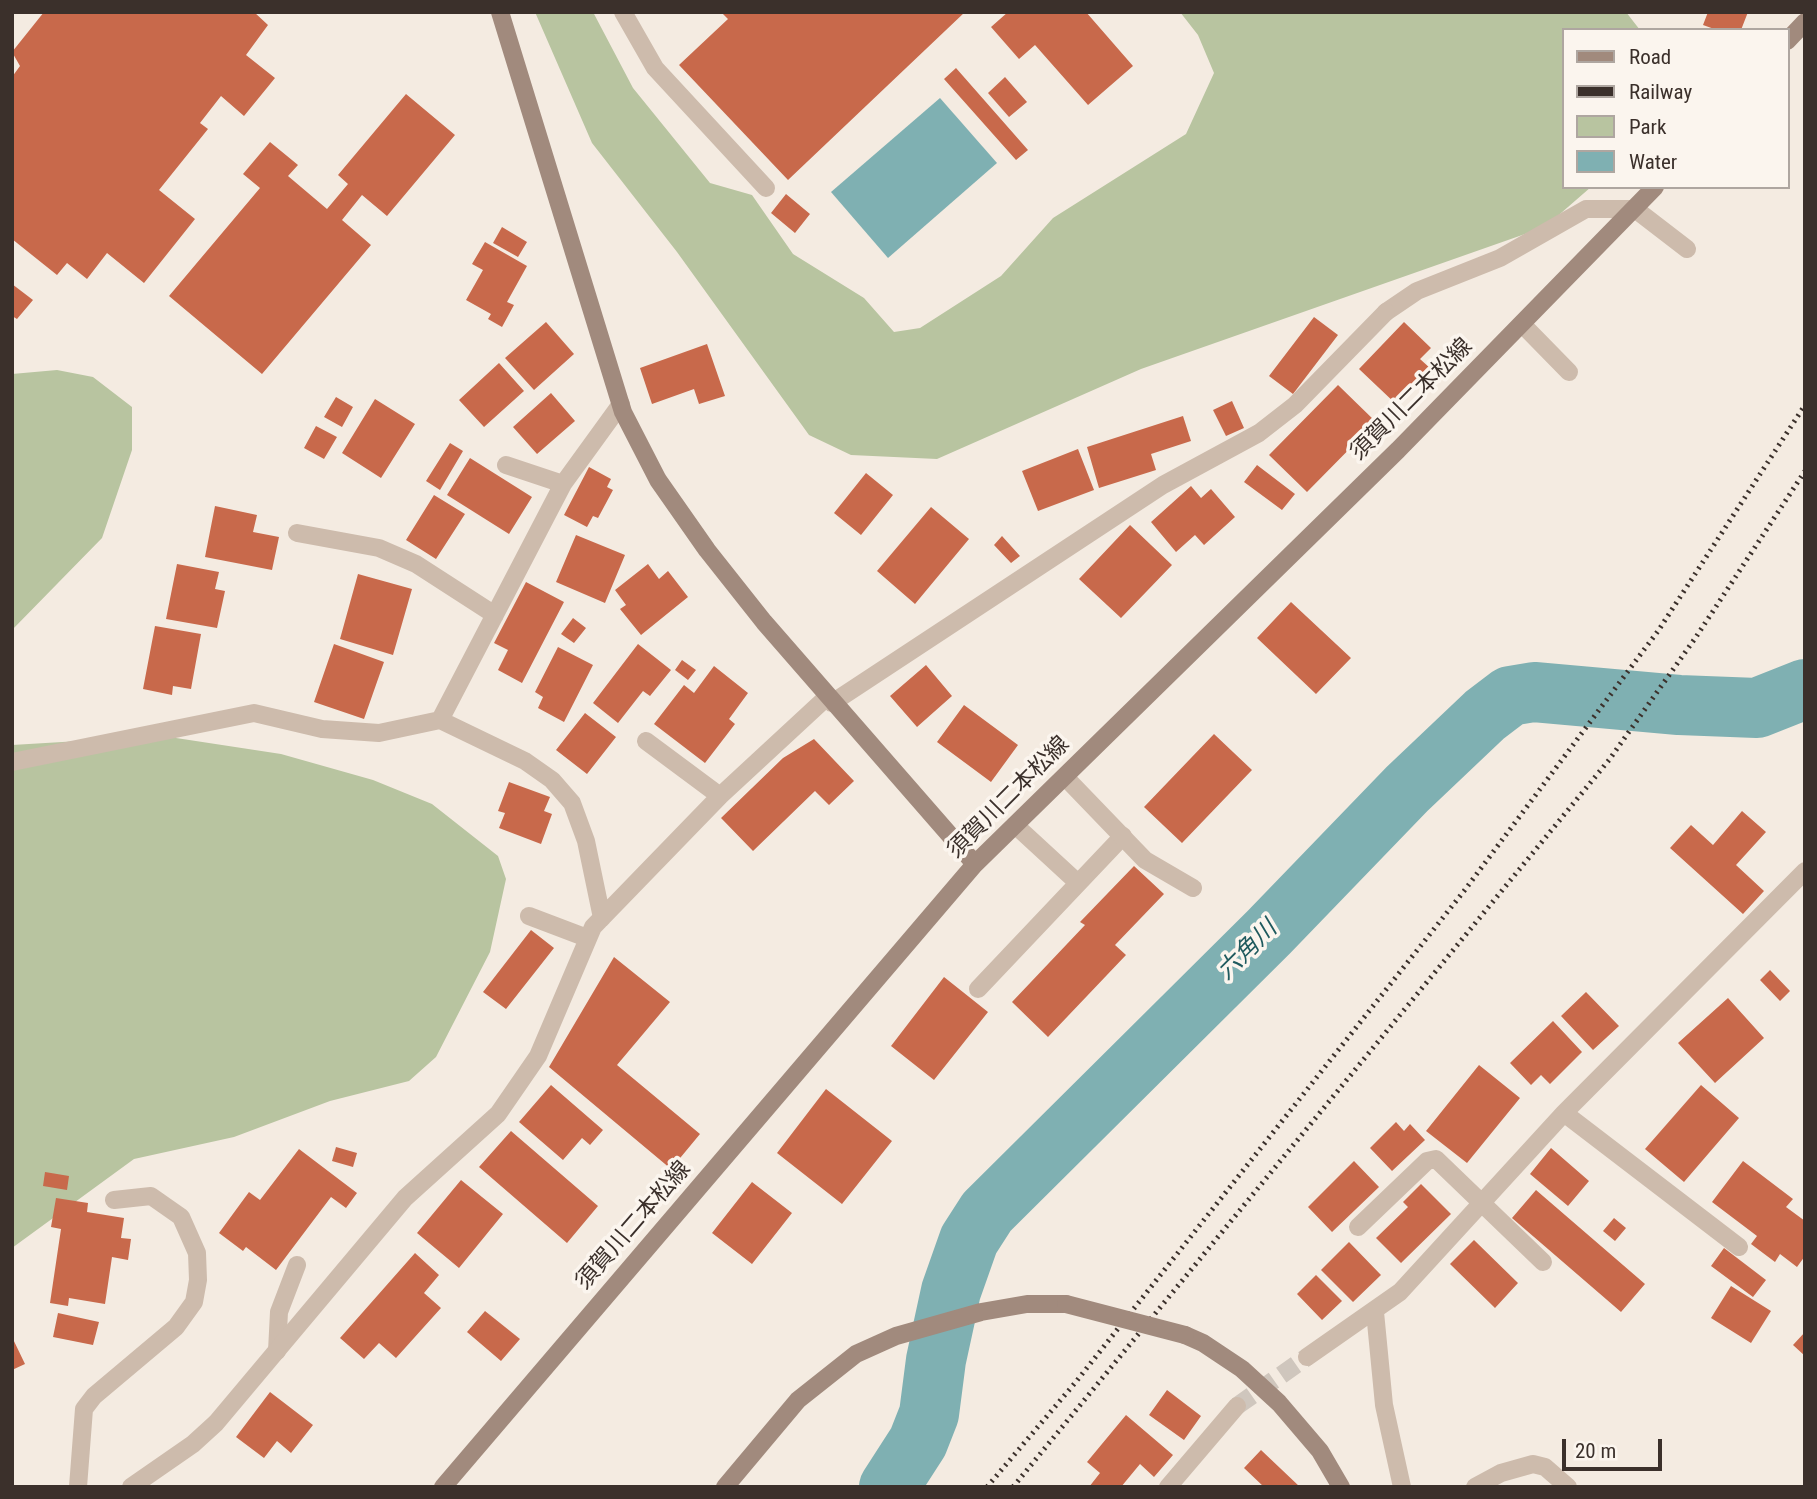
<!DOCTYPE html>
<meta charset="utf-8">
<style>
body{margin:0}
#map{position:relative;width:1817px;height:1499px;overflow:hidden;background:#f4ebe1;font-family:"Roboto Condensed",sans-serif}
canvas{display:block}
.frame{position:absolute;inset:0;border:14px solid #3b302b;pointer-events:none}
.legend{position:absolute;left:1562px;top:28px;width:228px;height:161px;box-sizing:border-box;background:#fbf5ee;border:2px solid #aea6a0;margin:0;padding:9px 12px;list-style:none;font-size:21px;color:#3b302b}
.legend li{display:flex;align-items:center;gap:14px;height:35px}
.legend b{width:35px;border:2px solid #aea6a0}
.scale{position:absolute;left:1562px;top:1439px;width:100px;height:32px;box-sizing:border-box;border:4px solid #3b302b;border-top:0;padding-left:9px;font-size:21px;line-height:24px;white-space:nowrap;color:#3b302b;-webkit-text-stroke:5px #fbf5ee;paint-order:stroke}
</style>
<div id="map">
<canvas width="1817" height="1499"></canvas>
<div class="frame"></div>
<ul class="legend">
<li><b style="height:9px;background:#a18a7d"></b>Road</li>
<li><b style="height:9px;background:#3b302b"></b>Railway</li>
<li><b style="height:19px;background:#b8c4a0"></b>Park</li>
<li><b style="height:19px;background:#7fb0b2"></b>Water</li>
</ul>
<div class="scale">20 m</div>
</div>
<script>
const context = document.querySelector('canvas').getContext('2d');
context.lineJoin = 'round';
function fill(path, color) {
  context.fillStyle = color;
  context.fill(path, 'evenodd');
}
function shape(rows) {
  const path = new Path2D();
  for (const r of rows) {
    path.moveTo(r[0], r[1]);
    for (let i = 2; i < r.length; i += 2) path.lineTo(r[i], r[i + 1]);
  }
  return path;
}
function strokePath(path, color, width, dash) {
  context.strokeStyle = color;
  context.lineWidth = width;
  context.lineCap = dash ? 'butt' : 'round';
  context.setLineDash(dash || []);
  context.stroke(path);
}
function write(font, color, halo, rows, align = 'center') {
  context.font = font + ' "Roboto Condensed","Noto Sans JP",sans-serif';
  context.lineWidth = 7;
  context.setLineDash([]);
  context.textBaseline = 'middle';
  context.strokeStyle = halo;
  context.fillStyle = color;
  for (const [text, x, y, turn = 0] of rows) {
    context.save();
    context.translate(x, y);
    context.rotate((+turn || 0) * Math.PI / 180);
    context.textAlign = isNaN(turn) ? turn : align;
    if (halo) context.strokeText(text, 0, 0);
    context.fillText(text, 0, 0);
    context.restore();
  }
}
fill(shape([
 [535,12,593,12,633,88,710,183,752,195,793,254,864,298,894,332,920,328,1001,276,1053,218,1186,134,1214,73,1198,35,1180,12,1626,12,1640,30,1563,30,1563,187,1591,187,1545,227,1141,369,937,459,851,455,809,435,677,252,592,143],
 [57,370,93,377,132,407,132,450,102,538,12,630,12,374],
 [163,736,281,754,373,780,432,804,498,856,506,879,490,952,436,1057,409,1081,330,1101,234,1137,134,1159,12,1248,12,745]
]), '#b8c4a0');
fill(shape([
 [940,98,997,163,888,258,831,192]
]), '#7fb0b2');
strokePath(shape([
 [889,1487,918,1442,929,1414,936,1360,951,1291,969,1240,987,1212,1269,932,1407,789,1485,715,1510,696,1534,692,1679,705,1757,708,1805,689]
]), '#7fb0b2', 60);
fill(shape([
 [44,12,254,12,268,25,246,55,275,78,244,116,221,96,200,123,208,129,159,190,195,219,144,283,107,253,87,279,67,263,57,275,12,239,12,77,20,66,12,52],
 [721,12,965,12,788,180,679,65,728,19],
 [1008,12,1086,12,1133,66,1088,105,1035,45,1019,59,991,27],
 [1708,12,1748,12,1741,30,1717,30,1703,25],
 [956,68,1028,150,1016,160,944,79],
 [1005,77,1027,102,1009,117,988,93],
 [406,94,455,135,387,216,362,195,342,220,371,245,262,374,169,296,260,188,243,174,270,142,298,165,288,176,327,209,348,184,338,175],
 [786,194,810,214,795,233,771,213],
 [502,227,527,242,518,257,493,243],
 [485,242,527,266,507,302,514,305,502,327,488,319,491,314,466,300,483,270,472,264],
 [12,284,33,300,17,319,12,316],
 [1314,317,1338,335,1293,394,1269,376],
 [546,322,574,354,534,390,505,358],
 [1404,322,1431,348,1420,359,1431,369,1397,405,1359,369],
 [707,344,725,396,699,404,694,389,652,404,640,368],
 [499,363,524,391,484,427,459,400],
 [1338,385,1376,422,1307,492,1269,455],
 [551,393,575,421,537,454,513,427],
 [336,397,353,407,342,427,324,417],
 [375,399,415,424,381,478,342,453],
 [1232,401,1244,428,1226,436,1213,410],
 [1183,416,1191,441,1151,454,1156,470,1099,488,1087,447],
 [316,426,337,437,324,459,304,448],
 [450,443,463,451,440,490,426,481],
 [1078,449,1094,490,1038,511,1022,471],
 [470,458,532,497,509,534,447,495],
 [1257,465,1295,494,1282,510,1244,482],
 [589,467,611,479,607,487,613,490,598,518,593,516,587,527,564,515],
 [866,473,893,495,861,535,834,513],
 [1191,486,1201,498,1211,489,1235,517,1204,545,1195,535,1176,552,1151,522],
 [434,495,465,514,436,559,406,540],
 [215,506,257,515,253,532,279,537,272,570,205,557],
 [931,507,969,539,915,604,877,571],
 [1130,525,1172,565,1121,618,1079,579],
 [576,535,625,555,605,603,556,582],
 [1002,536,1020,556,1011,563,994,545],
 [177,564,219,572,215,589,225,591,217,628,166,619],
 [648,564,659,579,668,571,688,597,641,635,620,609,626,605,615,590],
 [358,574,412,589,393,655,340,639],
 [526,582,564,602,522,683,498,670,508,650,494,643],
 [1291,602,1351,658,1316,694,1257,638],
 [573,618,586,628,574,643,561,634],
 [155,626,201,634,191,689,173,686,172,695,143,689],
 [334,644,384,662,364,719,314,702],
 [638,644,671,670,650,696,643,691,618,723,593,703],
 [558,647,593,665,564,722,538,708,543,697,535,692],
 [682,660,696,670,688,680,675,670],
 [926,665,952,696,917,727,890,696],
 [714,666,748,693,729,719,735,724,705,763,654,724,684,685,694,693],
 [964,705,1018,745,991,782,937,742],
 [585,713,616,737,587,774,556,750],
 [1214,734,1252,770,1182,843,1144,807],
 [814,739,854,781,829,805,815,791,753,851,721,818,783,758],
 [509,782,550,797,544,811,552,814,541,844,499,828,505,813,498,811],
 [1742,811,1766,832,1736,865,1764,891,1743,914,1670,848,1691,825,1713,845],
 [1134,866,1164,894,1115,945,1126,955,1048,1037,1012,1002,1085,925,1080,922],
 [531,930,554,948,506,1009,483,992],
 [614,957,670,1002,617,1065,700,1134,671,1169,549,1067],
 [1770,970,1790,991,1780,1001,1760,980],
 [944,977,988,1012,934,1080,891,1046],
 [1586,992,1619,1026,1593,1050,1561,1016],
 [1728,998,1764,1038,1715,1083,1678,1043],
 [1553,1021,1582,1052,1550,1084,1541,1075,1531,1085,1510,1063],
 [1479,1065,1520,1098,1467,1163,1426,1131],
 [551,1085,603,1130,590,1145,582,1138,563,1160,519,1122],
 [1701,1085,1739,1118,1684,1182,1645,1149],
 [826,1089,892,1141,842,1204,777,1153],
 [1396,1122,1404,1131,1410,1124,1425,1140,1392,1171,1370,1148],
 [511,1131,598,1206,567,1243,479,1167],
 [336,1147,357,1153,353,1167,332,1161],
 [1551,1148,1589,1181,1568,1206,1530,1174],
 [299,1149,357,1193,346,1208,331,1197,276,1270,246,1247,243,1251,219,1233,249,1192,260,1200],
 [1354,1161,1379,1187,1332,1232,1308,1207],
 [1743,1161,1793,1199,1786,1207,1805,1221,1805,1256,1797,1267,1780,1254,1775,1262,1751,1244,1757,1236,1712,1202],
 [45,1172,69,1176,67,1190,43,1186],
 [461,1180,503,1214,459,1268,417,1233],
 [752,1182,792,1213,752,1264,712,1233],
 [1421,1184,1451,1214,1401,1263,1376,1238,1408,1207,1403,1202],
 [1536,1190,1645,1284,1621,1312,1512,1218],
 [56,1198,88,1203,87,1212,124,1218,121,1238,131,1239,128,1260,112,1257,105,1304,69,1298,68,1306,50,1303,61,1229,51,1227],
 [1614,1218,1626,1228,1615,1241,1603,1231],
 [1474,1240,1518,1283,1495,1308,1450,1264],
 [1349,1242,1381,1275,1353,1302,1321,1270],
 [1724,1248,1766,1280,1753,1297,1711,1266],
 [415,1253,439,1275,424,1293,441,1308,396,1358,379,1343,364,1359,340,1338],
 [1316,1275,1342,1301,1322,1320,1297,1294],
 [1731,1286,1771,1311,1751,1343,1711,1318],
 [485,1311,520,1339,501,1361,467,1332],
 [58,1313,99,1322,93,1345,53,1337],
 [1805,1332,1805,1356,1793,1345],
 [12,1337,25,1364,12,1370],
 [1167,1390,1201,1416,1184,1440,1149,1415],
 [270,1392,313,1425,291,1453,277,1441,264,1458,236,1437],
 [1126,1415,1173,1455,1154,1477,1140,1464,1121,1487,1089,1487,1100,1473,1087,1462],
 [1261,1450,1300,1487,1264,1487,1244,1468]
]), '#c8694b');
strokePath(shape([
 [1237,1406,1307,1357]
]), '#cfc6bd', 18, [18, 9]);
strokePath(shape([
 [623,12,655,68,766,188],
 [1386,312,1417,291,1500,258,1586,209,1635,209,1687,249],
 [1015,825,1078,883],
 [978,989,1123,836],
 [277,1351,279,1312,297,1265]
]), '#cdbbac', 18);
strokePath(shape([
 [1522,324,1569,372],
 [506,465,563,484],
 [297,533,379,548,416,564,495,615],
 [832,703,1163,485,1259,433,1295,405,1386,312],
 [646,741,720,796],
 [12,762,254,713,322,729,379,733,440,720],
 [1065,777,1145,860,1193,888],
 [529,916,587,938],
 [602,918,586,841,572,803,552,780,525,761,440,720,563,484,621,404],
 [1564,1113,1739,1247],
 [1358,1227,1427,1161,1436,1159,1543,1262],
 [1375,1312,1384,1405,1402,1487],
 [1307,1357,1400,1292,1564,1113,1805,871],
 [78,1487,84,1409,94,1396,176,1327,194,1302,198,1280,197,1253,181,1217,151,1196,114,1200],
 [131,1487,193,1444,216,1423,405,1198,498,1114,538,1056,593,927,720,796,827,697],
 [1168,1487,1237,1406],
 [1475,1487,1501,1473,1533,1464,1545,1467,1568,1487]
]), '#cdbbac', 18);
strokePath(shape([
 [500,12,623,412,658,480,707,550,764,622,975,864],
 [1787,41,1805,22],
 [1185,1335,1203,1343,1242,1369,1279,1403,1320,1451,1341,1487],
 [443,1487,975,864,1398,450,1655,187],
 [725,1487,798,1400,856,1354,896,1336,981,1312,1027,1304,1066,1304]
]), '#a18a7d', 18);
strokePath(shape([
 [987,1487,1075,1383,1464,891,1658,631,1805,405],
 [1013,1487,1609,760,1696,637,1805,471]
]), '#3b302b', 5, [2, 5]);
strokePath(shape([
 [1066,1304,1185,1335]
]), '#a18a7d', 18);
write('23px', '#3b302b', '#fbf5ee', [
 ["須賀川二本松線",1412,400,-45],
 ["須賀川二本松線",1009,798,-45],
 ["須賀川二本松線",634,1226,-49]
]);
write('italic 24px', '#1f5a5e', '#fbf5ee', [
 ["六角川",1248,951,-45]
]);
</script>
